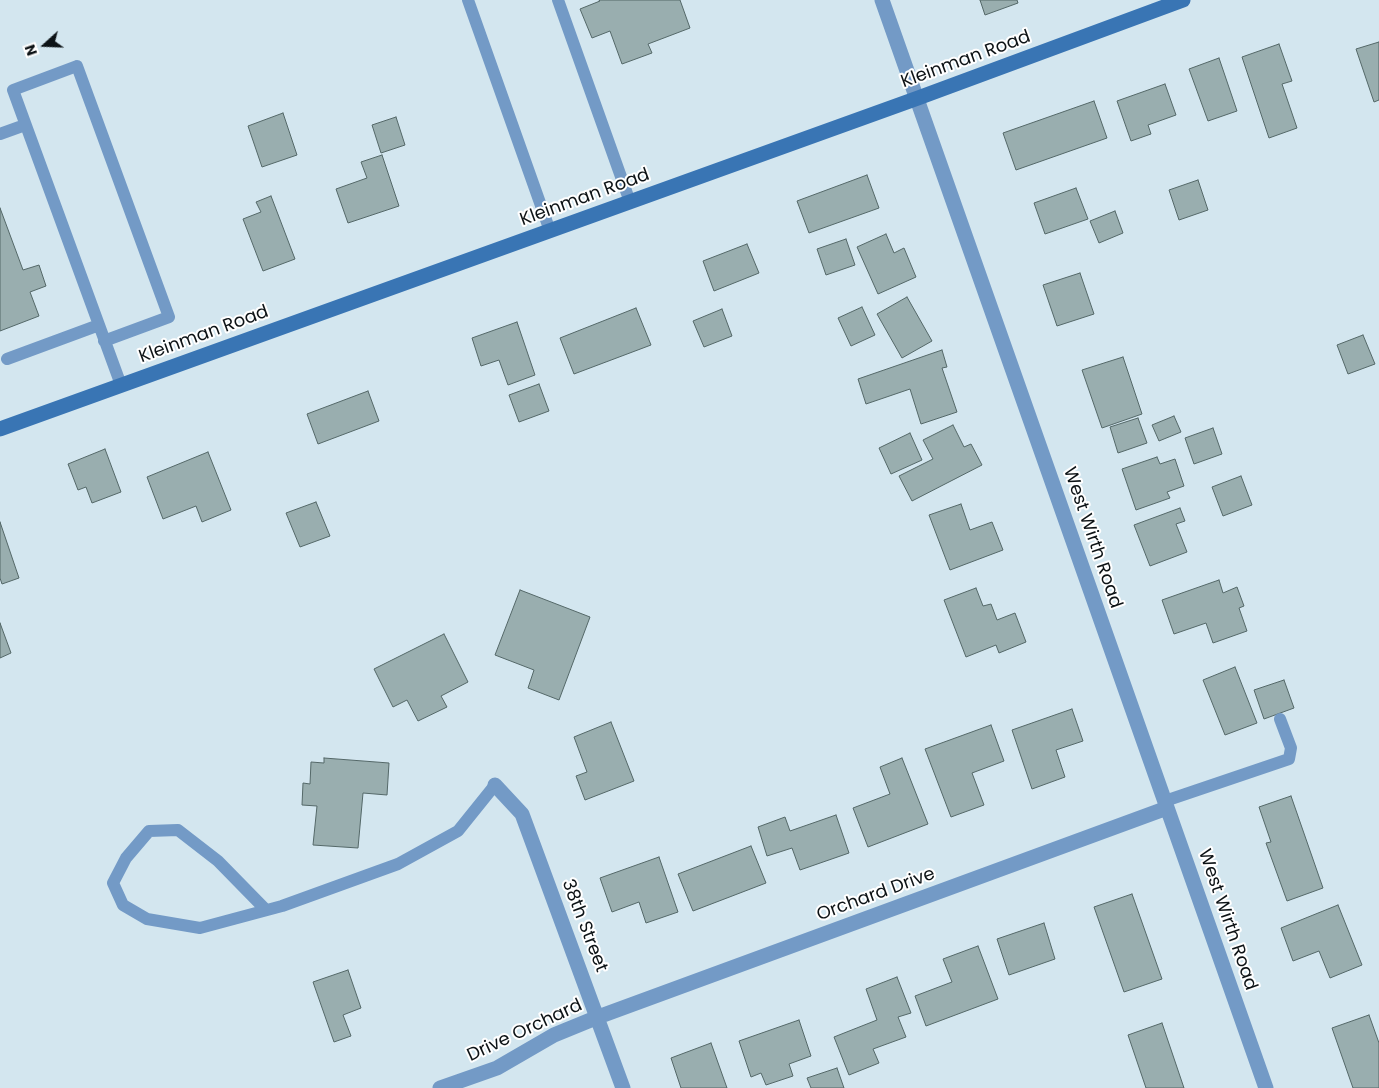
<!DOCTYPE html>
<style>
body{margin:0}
#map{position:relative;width:1379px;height:1088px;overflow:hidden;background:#d3e6ef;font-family:Poppins,sans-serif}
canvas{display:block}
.north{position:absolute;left:20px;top:20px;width:50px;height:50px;-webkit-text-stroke:4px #fff;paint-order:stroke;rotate:250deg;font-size:14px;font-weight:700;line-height:20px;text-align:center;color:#0d1316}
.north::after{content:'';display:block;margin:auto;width:18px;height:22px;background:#0d1316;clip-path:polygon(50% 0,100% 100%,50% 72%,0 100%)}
</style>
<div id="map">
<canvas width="1379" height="1088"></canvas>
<div class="north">N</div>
</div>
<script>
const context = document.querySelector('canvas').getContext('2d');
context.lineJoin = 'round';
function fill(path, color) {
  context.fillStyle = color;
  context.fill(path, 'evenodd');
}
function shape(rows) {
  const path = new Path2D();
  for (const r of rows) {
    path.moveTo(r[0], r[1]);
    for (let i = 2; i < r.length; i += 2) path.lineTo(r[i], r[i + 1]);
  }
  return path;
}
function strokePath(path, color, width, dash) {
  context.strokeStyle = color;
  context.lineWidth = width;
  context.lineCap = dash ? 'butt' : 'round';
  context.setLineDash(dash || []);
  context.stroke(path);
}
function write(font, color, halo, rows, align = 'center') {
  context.font = font + ' Poppins,sans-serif';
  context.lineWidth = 4;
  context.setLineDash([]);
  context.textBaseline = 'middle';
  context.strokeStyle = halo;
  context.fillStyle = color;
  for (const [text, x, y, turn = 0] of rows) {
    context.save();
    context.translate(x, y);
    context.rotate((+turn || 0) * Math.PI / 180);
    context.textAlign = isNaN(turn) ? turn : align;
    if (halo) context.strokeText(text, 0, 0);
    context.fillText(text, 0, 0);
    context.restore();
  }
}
const building = shape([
 [599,0,680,0,690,28,648,44,652,53,622,64,610,31,592,38,580,9,600,1,599,0],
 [980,0,1017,0,1018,3,985,15,980,0],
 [1379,42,1379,100,1374,102,1356,49,1379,42],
 [1279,44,1292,81,1282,84,1297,128,1269,138,1242,57,1279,44],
 [1219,58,1237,111,1208,121,1189,69,1219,58],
 [1165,84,1176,115,1148,125,1151,134,1131,141,1117,101,1165,84],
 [1094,101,1107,138,1016,170,1003,133,1094,101],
 [283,113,297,155,262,167,248,126,283,113],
 [396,117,405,145,381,153,372,125,396,117],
 [382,155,399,206,348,223,336,189,367,178,361,162,382,155],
 [867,175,879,208,809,233,797,201,867,175],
 [1198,180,1208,210,1179,220,1169,190,1198,180],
 [1076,188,1088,219,1045,234,1034,203,1076,188],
 [271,196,295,259,263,271,243,219,261,212,256,202,271,196],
 [0,208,23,270,39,265,46,286,30,292,39,316,0,331,0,208],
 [1115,211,1123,233,1099,243,1090,221,1115,211],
 [886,234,894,253,904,248,916,277,878,294,857,247,886,234],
 [846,239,855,265,826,275,817,249,846,239],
 [747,244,759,273,714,291,703,261,747,244],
 [1080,273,1094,314,1057,326,1043,285,1080,273],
 [907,297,932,341,902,358,877,314,907,297],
 [862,307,875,335,851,346,838,318,862,307],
 [636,308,651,345,574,374,560,338,636,308],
 [722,309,732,336,704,347,693,321,722,309],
 [517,322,535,375,508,385,499,360,481,366,472,338,517,322],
 [1363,335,1375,364,1348,374,1337,345,1363,335],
 [942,350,947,367,942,368,957,412,921,424,910,389,866,404,858,379,942,350],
 [1123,357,1142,414,1102,428,1082,370,1123,357],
 [539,384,549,411,519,422,509,395,539,384],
 [368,391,379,421,318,444,307,414,368,391],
 [1174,416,1181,432,1159,441,1152,425,1174,416],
 [1138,418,1147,443,1118,453,1110,427,1138,418],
 [953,425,964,447,971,444,982,465,912,501,899,476,933,459,923,440,953,425],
 [1213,428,1222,454,1194,464,1185,438,1213,428],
 [910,433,922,460,891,474,879,448,910,433],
 [105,449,121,492,92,503,86,487,78,490,68,464,105,449],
 [208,452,231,510,202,522,196,506,163,519,147,477,208,452],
 [1157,457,1160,464,1175,459,1184,486,1167,492,1170,498,1136,510,1122,469,1157,457],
 [1241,476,1252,505,1223,516,1212,487,1241,476],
 [316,502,330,536,300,547,286,513,316,502],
 [961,504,970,530,992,522,1003,550,950,570,929,515,961,504],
 [1180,508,1185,521,1176,524,1187,552,1150,566,1134,525,1180,508],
 [0,522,19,578,2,584,0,578,0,522],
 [1219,580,1223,593,1237,587,1244,606,1239,608,1247,631,1213,643,1206,623,1174,634,1162,600,1219,580],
 [976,588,983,606,991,604,997,620,1015,613,1026,642,999,653,996,645,966,657,944,600,976,588],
 [520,590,590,617,559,700,528,688,534,670,495,655,520,590],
 [0,623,11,653,0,658,0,623],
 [444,634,468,682,441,696,447,707,418,721,407,700,393,707,374,669,444,634],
 [1235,667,1257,723,1225,735,1203,680,1235,667],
 [1284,680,1294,708,1264,719,1254,690,1284,680],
 [1072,709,1083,741,1056,750,1065,777,1032,789,1012,730,1072,709],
 [611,722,634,781,585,800,576,776,587,772,574,737,611,722],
 [991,725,1004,761,972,773,984,805,951,817,925,749,991,725],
 [324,758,389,763,387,795,363,793,358,848,313,845,317,806,302,805,303,783,310,784,311,762,324,763,324,758],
 [902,758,928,824,868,847,853,808,890,794,880,767,902,758],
 [1291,796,1323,888,1287,901,1266,843,1271,842,1259,807,1291,796],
 [836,815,849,853,800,870,792,848,767,856,758,827,785,817,790,831,836,815],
 [751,846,766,883,693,911,678,874,751,846],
 [659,857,678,912,646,923,639,902,612,912,600,878,659,857],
 [1132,894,1162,979,1124,992,1094,907,1132,894],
 [1338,905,1362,965,1330,978,1319,951,1293,961,1281,928,1338,905],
 [1044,923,1055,959,1009,975,997,939,1044,923],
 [978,946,998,999,926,1026,915,996,952,982,943,959,978,946],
 [348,970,361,1008,343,1015,351,1036,334,1042,313,982,348,970],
 [897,977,911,1013,898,1017,906,1037,873,1049,879,1063,849,1075,834,1037,877,1020,866,989,897,977],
 [1369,1015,1379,1043,1379,1088,1353,1088,1332,1028,1369,1015],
 [799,1020,811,1056,789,1064,793,1076,766,1085,761,1073,751,1077,739,1041,799,1020],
 [1162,1023,1184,1088,1146,1088,1128,1035,1162,1023],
 [711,1043,727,1088,681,1088,671,1058,711,1043],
 [837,1068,844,1088,811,1088,807,1078,837,1068]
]);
fill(building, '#99aeaf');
strokePath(building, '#546868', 1);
strokePath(shape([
 [468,0,550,231],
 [558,0,630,202],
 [0,134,25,125],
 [104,341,169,317,77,66,13,90,121,385],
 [7,359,99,325],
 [1165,801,1289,759,1291,748,1280,719],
 [266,910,218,861,178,830,149,831,126,858,113,883,123,905,147,919,200,928,282,906,398,864,458,831,495,785]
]), '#739ac6', 12);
strokePath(shape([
 [882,0,1266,1088],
 [495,785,522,814,623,1088],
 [440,1088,497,1068,554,1035,598,1017,1167,808]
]), '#739ac6', 15);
strokePath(shape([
 [0,429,918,98,1183,0]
]), '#3975b4', 15);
write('18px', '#0d1316', '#fff', [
 ["Kleinman Road",966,60,-20],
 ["Kleinman Road",585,198,-20],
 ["Kleinman Road",204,335,-20],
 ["West Wirth Road",1092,538,71],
 ["Orchard Drive",876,895,-20],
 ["West Wirth Road",1227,920,71],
 ["38th Street",584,926,69],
 ["Drive Orchard",525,1031,-25]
]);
</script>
